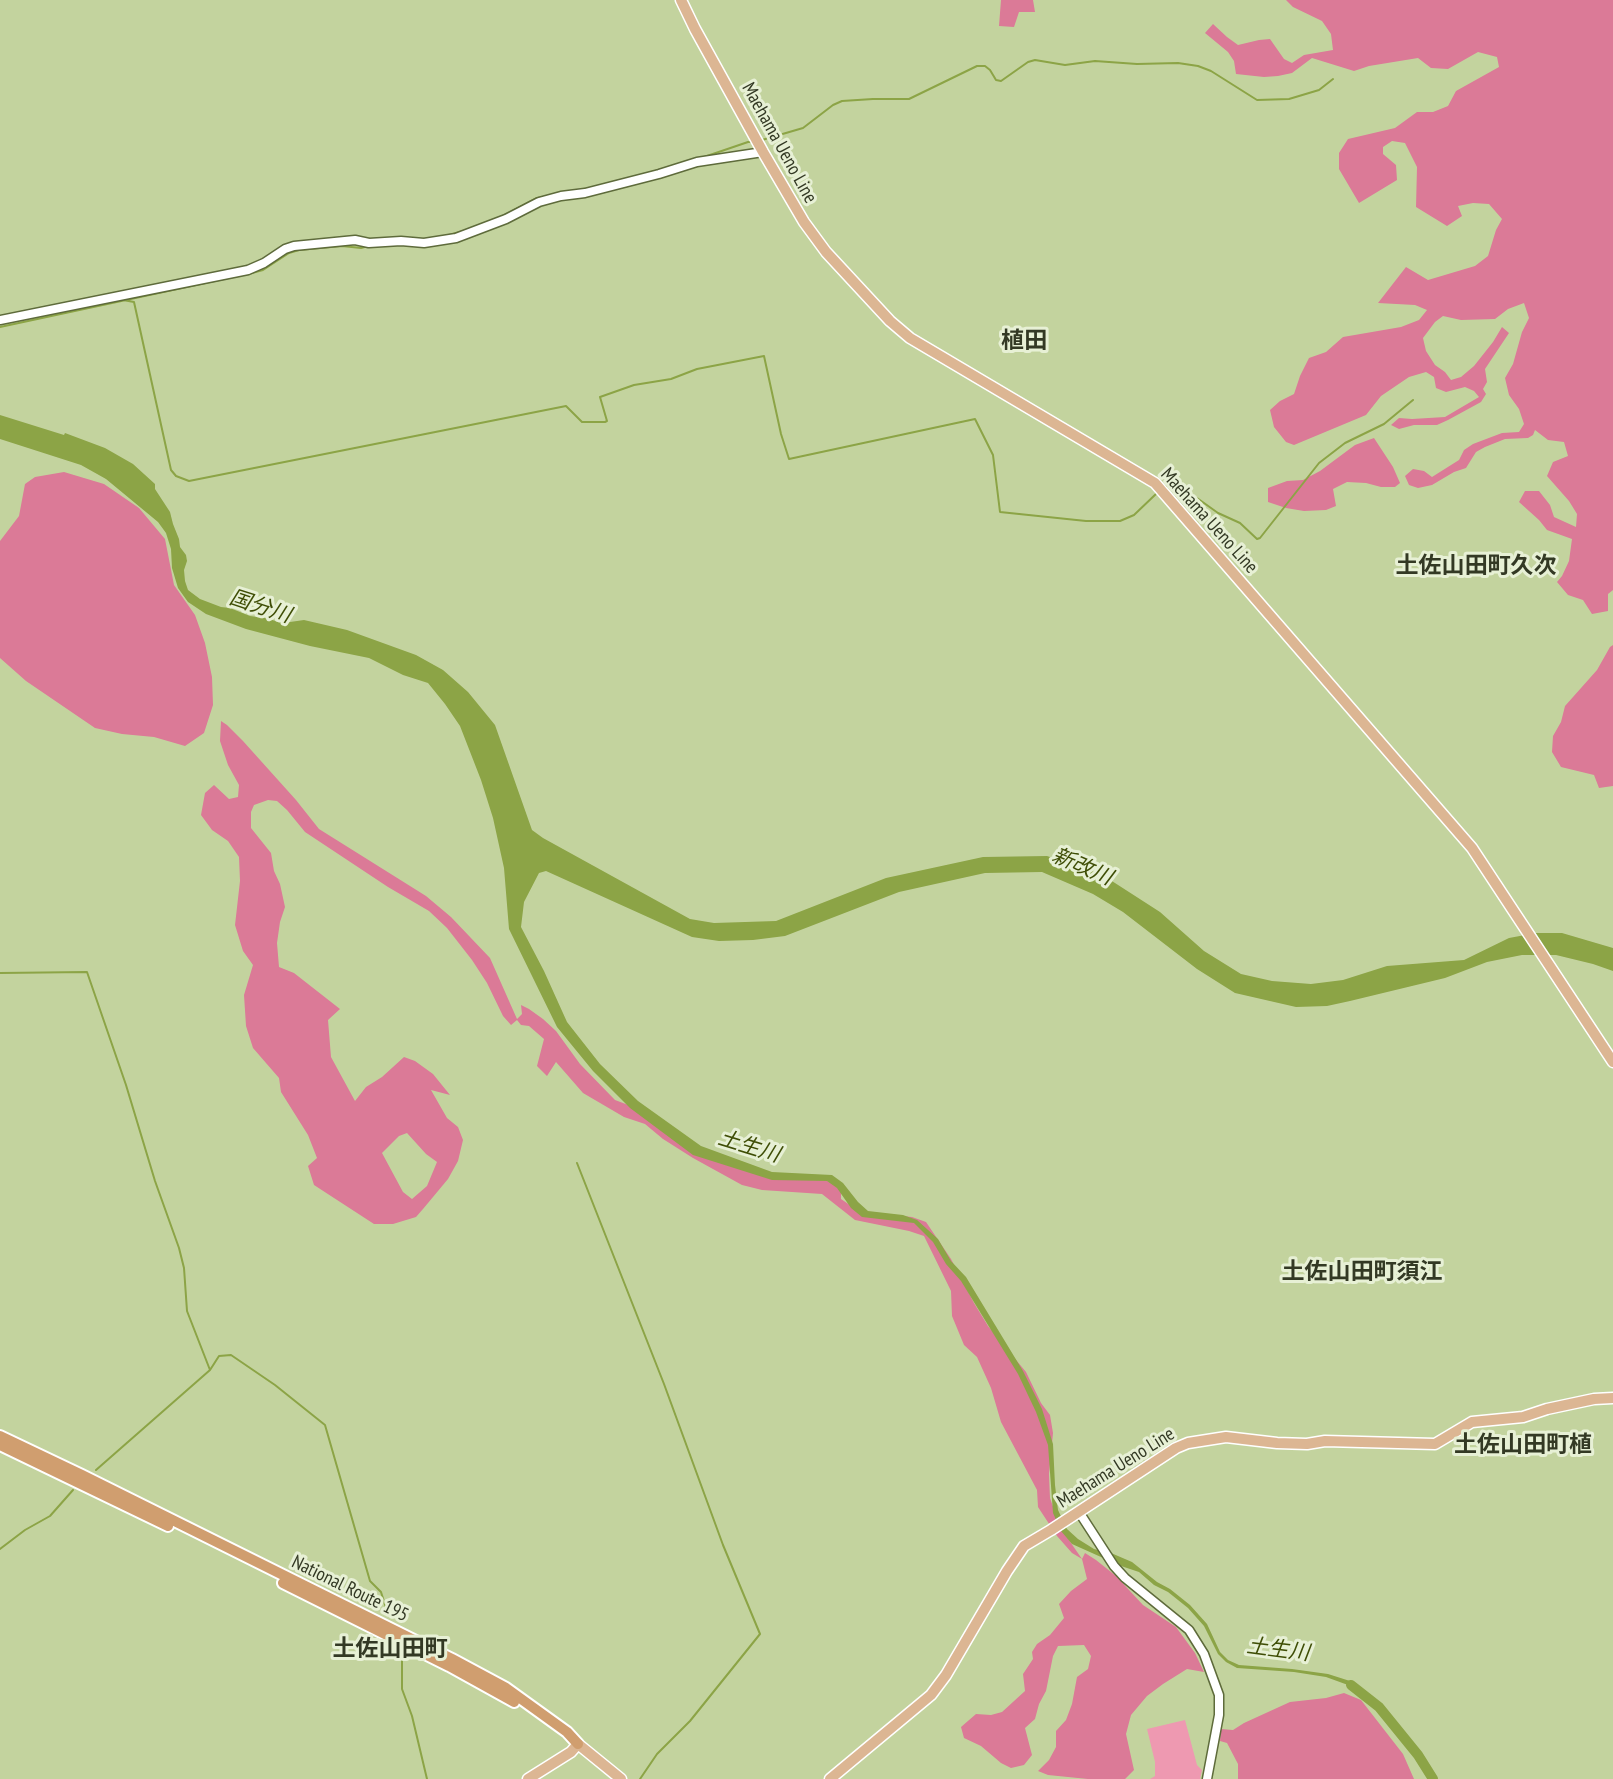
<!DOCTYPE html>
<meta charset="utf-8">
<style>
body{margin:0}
canvas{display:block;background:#c3d39e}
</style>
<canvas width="1613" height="1779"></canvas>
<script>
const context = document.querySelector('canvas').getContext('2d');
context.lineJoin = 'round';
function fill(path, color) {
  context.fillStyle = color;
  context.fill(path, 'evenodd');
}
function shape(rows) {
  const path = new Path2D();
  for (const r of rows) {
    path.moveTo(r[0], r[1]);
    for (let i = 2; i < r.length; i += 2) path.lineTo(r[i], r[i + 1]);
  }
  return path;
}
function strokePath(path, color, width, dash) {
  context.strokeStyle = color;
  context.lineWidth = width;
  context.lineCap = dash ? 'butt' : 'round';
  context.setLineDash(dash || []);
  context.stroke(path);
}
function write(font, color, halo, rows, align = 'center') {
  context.font = font + ' "PT Sans Narrow","Noto Sans JP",sans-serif';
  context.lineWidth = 6;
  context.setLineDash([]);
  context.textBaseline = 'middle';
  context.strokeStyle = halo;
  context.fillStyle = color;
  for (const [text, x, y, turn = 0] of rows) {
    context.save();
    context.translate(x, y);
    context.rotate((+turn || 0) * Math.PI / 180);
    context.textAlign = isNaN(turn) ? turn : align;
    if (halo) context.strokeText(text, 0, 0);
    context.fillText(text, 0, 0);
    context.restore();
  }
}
fill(shape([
 [1185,1720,1197,1765,1202,1770,1200,1779,1150,1779,1155,1776,1155,1762,1147,1729]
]), '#ee99b1');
fill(shape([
 [1001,0,1033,0,1035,12,1019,12,1014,27,999,26],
 [1286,0,1613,0,1613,590,1608,594,1608,611,1592,614,1583,600,1568,595,1557,582,1562,576,1569,561,1572,539,1547,530,1539,520,1519,502,1525,491,1539,491,1550,505,1554,517,1576,527,1577,514,1569,501,1547,476,1553,462,1568,456,1564,442,1548,440,1535,430,1533,435,1528,438,1505,439,1485,447,1476,452,1466,468,1454,472,1432,485,1418,488,1409,485,1405,476,1413,469,1424,471,1432,477,1459,460,1464,450,1473,444,1502,433,1519,432,1524,424,1519,409,1509,395,1505,378,1513,364,1522,332,1529,318,1524,303,1508,309,1495,319,1461,320,1443,316,1435,322,1423,338,1426,351,1435,365,1445,372,1451,380,1461,377,1474,366,1493,342,1502,327,1509,333,1485,369,1487,382,1483,389,1486,394,1481,402,1448,420,1437,425,1414,425,1399,429,1391,425,1399,418,1412,419,1445,417,1479,397,1474,391,1465,387,1446,392,1436,388,1434,377,1426,372,1409,377,1381,396,1366,415,1294,445,1286,442,1274,427,1270,410,1280,401,1294,394,1300,376,1309,358,1326,352,1343,337,1401,327,1419,320,1427,310,1415,305,1378,303,1406,267,1428,280,1475,266,1488,256,1496,230,1502,219,1489,204,1473,203,1458,206,1462,216,1447,226,1416,207,1417,167,1405,143,1392,141,1383,147,1383,154,1396,165,1397,180,1359,203,1339,169,1339,153,1348,139,1395,128,1417,112,1433,112,1448,106,1456,91,1499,67,1497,57,1478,52,1448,69,1431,68,1418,58,1369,66,1354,71,1312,58,1292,73,1278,76,1264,77,1236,74,1234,61,1228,52,1205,33,1213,24,1227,37,1238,45,1259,40,1270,39,1284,59,1292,63,1304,55,1333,50,1331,34,1322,21,1293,7],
 [1374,438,1393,467,1400,483,1395,487,1381,487,1366,483,1347,482,1333,489,1336,506,1326,510,1304,511,1286,508,1268,502,1268,488,1287,481,1303,480,1320,471,1355,445],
 [64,472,104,484,139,508,165,539,174,585,195,615,205,643,212,677,213,705,204,733,185,746,154,737,122,734,95,728,26,681,0,658,0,541,19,516,25,484,35,477],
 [1613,645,1613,786,1599,788,1594,775,1561,767,1552,752,1553,736,1561,722,1565,706,1597,670,1610,647],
 [221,721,227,725,243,741,296,800,319,829,426,896,451,917,490,958,517,1019,522,1014,521,1005,529,1009,543,1019,556,1031,580,1064,615,1100,639,1109,694,1150,740,1169,824,1179,841,1188,841,1199,860,1212,912,1217,926,1222,951,1259,974,1303,988,1326,1026,1372,1041,1403,1050,1415,1053,1433,1049,1474,1050,1498,1058,1521,1071,1543,1082,1559,1085,1553,1096,1560,1116,1576,1143,1605,1176,1627,1195,1653,1204,1672,1187,1669,1163,1684,1147,1696,1131,1715,1126,1734,1134,1770,1125,1779,1088,1779,1048,1775,1038,1771,1049,1760,1056,1747,1056,1731,1066,1720,1072,1704,1077,1677,1088,1669,1091,1656,1084,1645,1058,1646,1053,1656,1046,1691,1039,1704,1035,1719,1025,1728,1032,1755,1024,1765,1011,1768,1001,1763,981,1746,964,1738,961,1727,976,1714,991,1715,1002,1712,1025,1691,1023,1674,1033,1659,1032,1652,1037,1644,1050,1635,1064,1618,1059,1604,1071,1591,1087,1579,1082,1559,1072,1553,1057,1536,1038,1507,1037,1490,1001,1422,991,1388,977,1357,964,1345,952,1316,951,1291,924,1236,909,1231,855,1220,822,1194,762,1190,742,1185,693,1158,663,1139,645,1124,624,1117,583,1093,556,1062,547,1076,537,1066,544,1039,529,1026,521,1025,517,1020,511,1025,503,1016,487,983,472,960,447,928,429,911,388,887,305,832,287,810,277,801,268,800,254,805,251,812,251,828,271,853,274,871,280,884,285,907,280,922,277,943,279,967,294,973,340,1009,328,1020,331,1057,355,1101,366,1087,382,1077,404,1057,415,1061,433,1074,450,1095,431,1090,447,1118,458,1127,463,1140,458,1161,448,1179,423,1209,416,1217,393,1224,374,1224,314,1185,308,1166,317,1158,308,1135,281,1092,279,1078,253,1048,246,1026,244,995,253,965,243,951,235,925,240,881,239,857,228,841,212,830,201,815,205,793,214,785,229,799,238,797,239,785,228,765,220,741],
 [407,1133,426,1154,437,1162,427,1186,412,1199,403,1192,382,1153,399,1136],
 [1344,1693,1361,1700,1403,1754,1414,1779,1238,1779,1238,1764,1227,1743,1220,1741,1221,1729,1233,1730,1244,1723,1290,1702,1326,1698]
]), '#db7a97');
fill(shape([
 [0,415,64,435,65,433,105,448,133,464,155,484,155,489,170,512,173,524,179,539,180,547,186,555,187,561,184,570,185,581,188,590,200,599,221,607,230,608,250,616,265,618,283,623,304,620,347,630,416,655,443,670,468,692,495,725,532,830,543,838,690,919,714,923,776,921,886,878,983,857,1047,856,1101,874,1160,912,1204,951,1241,974,1272,981,1311,984,1343,980,1387,966,1464,960,1509,938,1536,933,1562,933,1613,948,1613,971,1593,964,1556,955,1522,955,1487,962,1445,978,1350,1001,1327,1006,1296,1007,1235,993,1197,969,1123,912,1093,894,1042,872,985,873,899,892,785,936,753,940,719,941,692,937,546,871,539,873,524,902,521,927,544,971,567,1022,600,1064,638,1101,701,1146,772,1172,832,1175,843,1183,858,1202,868,1211,903,1215,917,1220,938,1239,951,1261,966,1277,1023,1371,1042,1409,1053,1444,1055,1485,1058,1510,1067,1529,1078,1539,1094,1549,1111,1553,1132,1562,1157,1582,1170,1589,1190,1605,1207,1624,1220,1652,1228,1660,1239,1665,1292,1669,1328,1674,1350,1681,1363,1690,1360,1694,1348,1685,1326,1677,1294,1672,1237,1668,1226,1662,1218,1654,1204,1626,1188,1608,1168,1592,1154,1585,1139,1572,1121,1566,1072,1544,1061,1531,1053,1513,1048,1445,1036,1412,1018,1374,961,1281,946,1264,933,1242,914,1223,862,1217,851,1208,837,1188,827,1181,772,1180,693,1155,630,1108,593,1071,557,1027,509,929,504,868,493,818,481,780,460,726,445,704,428,683,403,675,369,658,310,646,246,629,206,614,188,602,178,588,172,568,171,549,166,533,158,522,106,479,81,465,0,439]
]), '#8ca446');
strokePath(shape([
 [762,140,803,128,833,105,842,101,873,99,909,99,977,66,985,66,990,70,996,80,1001,81,1028,62,1035,60,1065,65,1095,61,1137,64,1178,63,1198,66,1211,71,1257,100,1289,99,1319,90,1333,79],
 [701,158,748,142,753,142],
 [648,173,662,169],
 [501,217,537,198,543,197],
 [449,235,463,231],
 [123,300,134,302,171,470,176,476,189,481,566,406,582,422,605,422,607,421,600,397,634,385,671,379,697,369,764,356,781,434,789,459,975,419,993,455,1000,512,1086,521,1120,521,1134,515,1157,493],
 [0,327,252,273,263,270,289,253,299,250,342,246,361,248,368,246],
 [1163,487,1173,484,1183,488,1218,513,1240,523,1257,539,1260,538,1319,463,1345,443,1384,424,1413,400],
 [0,973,87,972,126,1085,155,1181,179,1248,184,1268,187,1311,210,1370],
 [577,1163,664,1384,723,1545,760,1634,690,1721,657,1754,640,1779],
 [96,1470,210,1370,219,1356,231,1355,275,1385,325,1425,370,1581,381,1592,387,1611,395,1615],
 [0,1549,25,1530,50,1516,73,1490],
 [402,1659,402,1689,412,1716,427,1779]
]), '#8ca446', 2);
strokePath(shape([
 [1351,1685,1379,1707,1418,1755,1433,1779]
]), '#8ca446', 10);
const tertiary = shape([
 [0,320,248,270,264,263,285,249,294,246,355,240,369,243,401,241,424,243,456,238,506,219,539,202,561,196,585,193,659,174,697,162,763,152],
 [1079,1512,1114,1566,1125,1578,1189,1630,1204,1654,1219,1695,1219,1715,1207,1779]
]);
const primary = shape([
 [681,0,695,29,763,152,804,222,826,252,890,321,910,338,1155,483,1472,848,1613,1062],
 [528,1779,571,1752,578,1744,621,1779],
 [830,1779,931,1695,946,1675,1007,1571,1024,1546,1051,1530,1176,1448,1188,1443,1226,1437,1277,1443,1307,1444,1325,1441,1435,1444,1472,1422,1523,1417,1547,1409,1594,1399,1613,1398]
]);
const trunk = shape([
 [0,1436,82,1475,452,1659,506,1688,567,1732,578,1744],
 [0,1445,168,1526],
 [283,1583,449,1666,514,1702]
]);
strokePath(tertiary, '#5e6b3b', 11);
strokePath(primary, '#fff', 13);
strokePath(trunk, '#fff', 14);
strokePath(tertiary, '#fff', 8);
strokePath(primary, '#dcb693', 10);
strokePath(trunk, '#d09e6f', 10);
write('19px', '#333924', '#e7f0d5', [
 ["Maehama Ueno Line",779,143,61],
 ["Maehama Ueno Line",1209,521,48],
 ["Maehama Ueno Line",1116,1468,-32],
 ["National Route 195",350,1589,26]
]);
write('italic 21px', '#3f4e06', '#e7f0d5', [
 ["国分川",260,607,18],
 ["新改川",1082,867,23],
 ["土生川",749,1147,17],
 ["土生川",1278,1650,7]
]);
write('bold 23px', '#333924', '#e7f0d5', [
 ["植田",1024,341],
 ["土佐山田町久次",1476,566],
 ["土佐山田町須江",1362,1272],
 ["土佐山田町植",1523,1445],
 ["土佐山田町",390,1649]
]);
</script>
